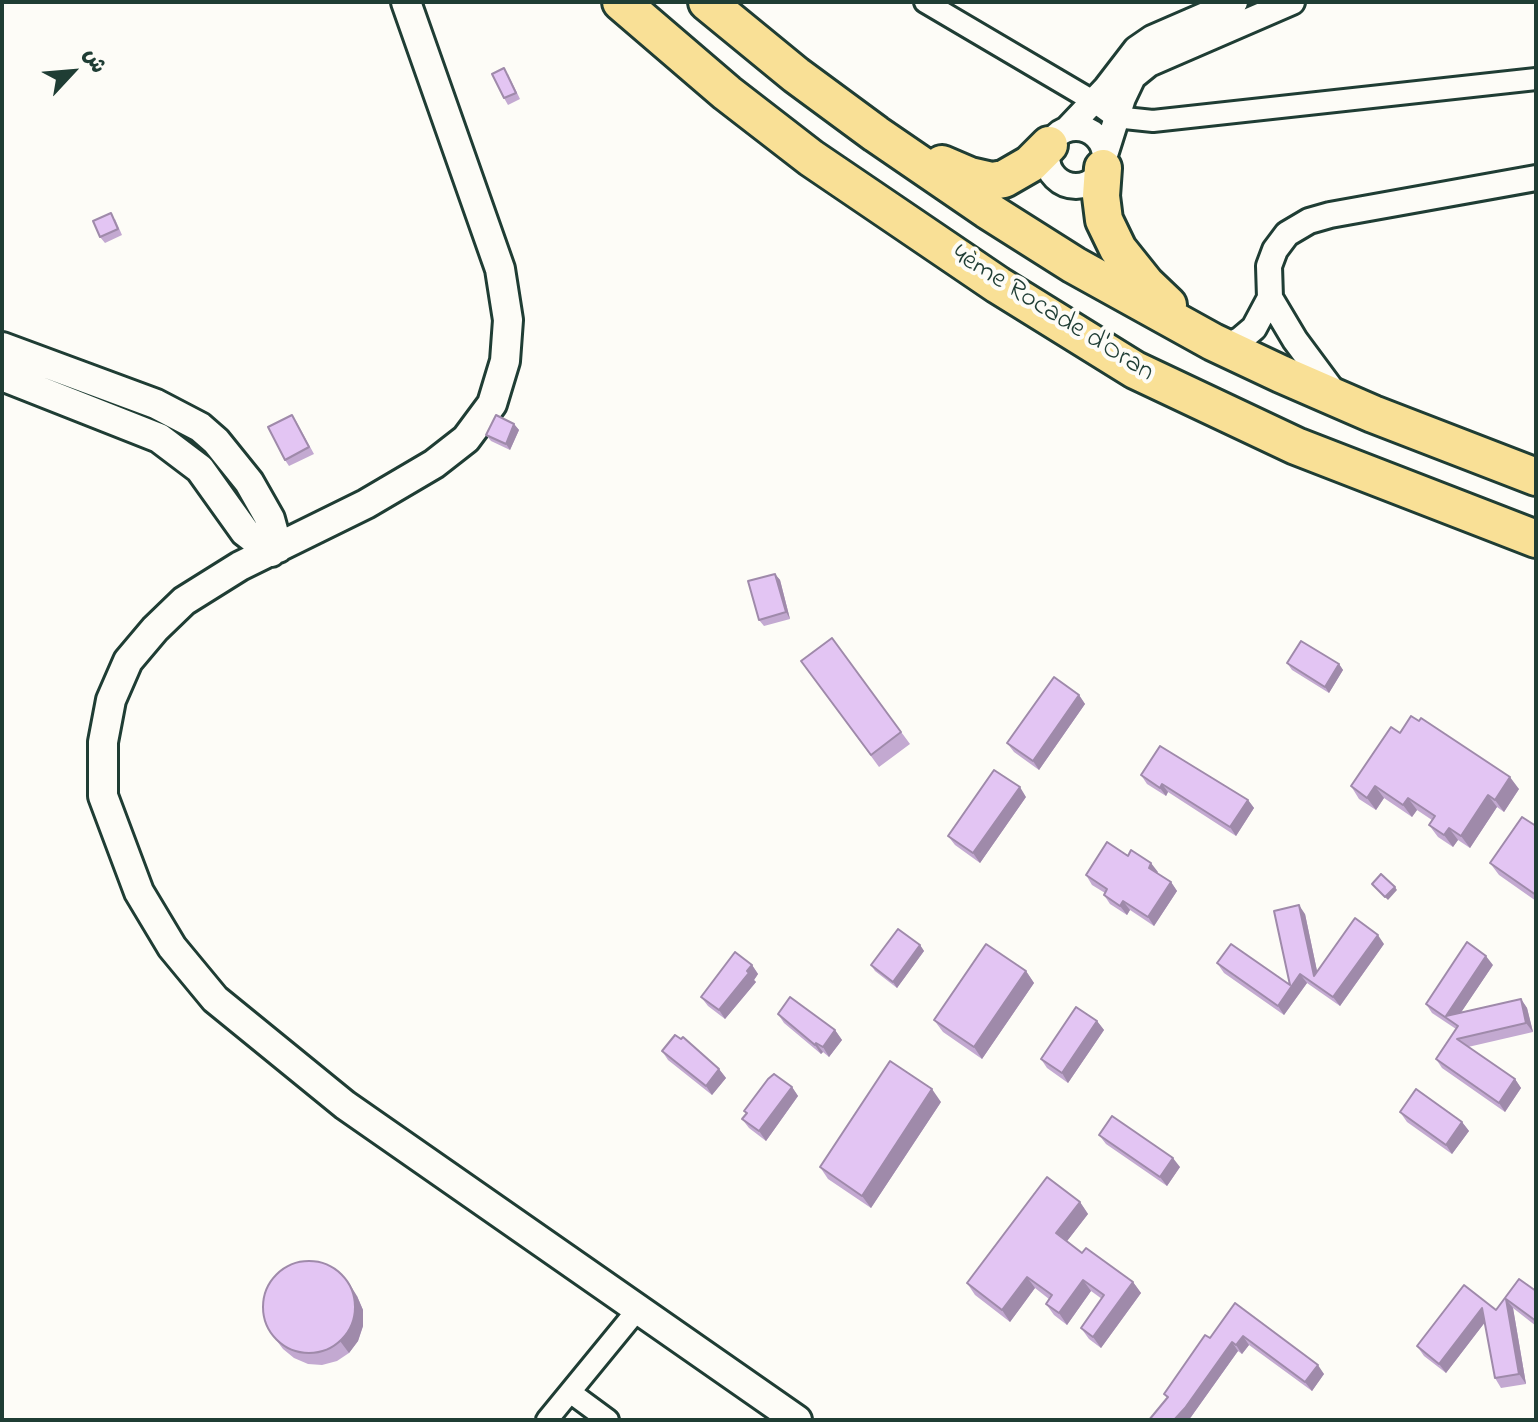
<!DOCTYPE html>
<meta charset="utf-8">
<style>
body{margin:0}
#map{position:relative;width:1538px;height:1422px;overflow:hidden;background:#fdfcf7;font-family:"Indie Flower","Playpen Sans Arabic",sans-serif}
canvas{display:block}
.frame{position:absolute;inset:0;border:4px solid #1f3d34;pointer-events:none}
.north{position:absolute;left:32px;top:32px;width:80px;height:80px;-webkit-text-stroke:6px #fdfcf7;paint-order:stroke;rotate:64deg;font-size:22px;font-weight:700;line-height:32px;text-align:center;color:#1f3d34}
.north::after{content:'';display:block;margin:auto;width:28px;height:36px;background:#1f3d34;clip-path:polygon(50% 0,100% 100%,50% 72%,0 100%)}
</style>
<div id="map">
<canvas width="1538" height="1422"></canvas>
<div class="frame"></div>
<div class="north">ش</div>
</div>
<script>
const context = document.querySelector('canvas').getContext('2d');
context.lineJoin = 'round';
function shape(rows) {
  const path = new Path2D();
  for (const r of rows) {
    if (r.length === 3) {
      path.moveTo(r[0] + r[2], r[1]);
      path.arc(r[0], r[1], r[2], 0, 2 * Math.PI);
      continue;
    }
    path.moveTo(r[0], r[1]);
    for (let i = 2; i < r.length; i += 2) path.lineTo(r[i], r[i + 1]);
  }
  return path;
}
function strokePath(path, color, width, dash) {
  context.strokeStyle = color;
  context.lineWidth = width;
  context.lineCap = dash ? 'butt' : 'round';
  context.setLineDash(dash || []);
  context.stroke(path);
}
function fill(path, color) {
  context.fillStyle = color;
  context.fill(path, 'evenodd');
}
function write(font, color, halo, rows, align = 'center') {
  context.font = font + ' "Indie Flower",sans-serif';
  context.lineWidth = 8;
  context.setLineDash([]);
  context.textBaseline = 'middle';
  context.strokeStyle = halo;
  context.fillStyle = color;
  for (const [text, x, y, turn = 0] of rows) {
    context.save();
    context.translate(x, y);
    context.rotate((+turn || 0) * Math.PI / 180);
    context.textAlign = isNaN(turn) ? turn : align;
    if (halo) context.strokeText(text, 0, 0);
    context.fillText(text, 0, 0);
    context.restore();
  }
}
const minor = shape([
 [925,2,1093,101,1115,117,1153,121,1536,79],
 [570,1392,608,1420],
 [547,1420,638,1309]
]);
const tertiary = shape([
 [1076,157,29],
 [1068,128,1106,88,1136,49,1152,38,1235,2],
 [1105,155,1123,98,1133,77,1149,64,1292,2],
 [1226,347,1241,339,1254,328,1270,298],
 [1335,394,1295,340,1270,298,1269,266,1275,250,1287,234,1309,221,1330,215,1536,178]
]);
const secondary = shape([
 [406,2,500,269,508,320,505,361,492,404,466,439,434,464,366,504,240,566,184,601,155,629,128,661,111,700,103,742,103,796,139,892,172,947,215,999,345,1105,797,1420],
 [2,347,156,404,200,427,216,441,249,482,270,519,278,548],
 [2,376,159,438,200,469,245,532,271,552]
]);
const motorway = shape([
 [621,2,727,93,811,158,998,285,1135,370,1296,446,1536,539],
 [707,2,796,75,876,134,987,210,1074,265,1213,342,1281,374,1373,414,1536,477],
 [942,164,970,176,992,181,1004,179,1030,164,1049,145],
 [1103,168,1101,196,1104,220,1118,249,1146,284,1168,305]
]);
strokePath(minor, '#1f3d34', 26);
strokePath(tertiary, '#1f3d34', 30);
strokePath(secondary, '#1f3d34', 34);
strokePath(motorway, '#1f3d34', 42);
strokePath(minor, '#fdfcf7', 20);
strokePath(tertiary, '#fdfcf7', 24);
strokePath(secondary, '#fdfcf7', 28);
strokePath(motorway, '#f9e096', 36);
fill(shape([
 [508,74,520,99,508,105,504,98],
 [115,219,122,235,105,243,100,237],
 [296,421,314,454,289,466,285,460],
 [514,424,519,430,510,450,491,441,486,435],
 [775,574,780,580,790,619,764,626,759,620],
 [832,638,910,744,879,767,801,661],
 [1287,663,1339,664,1343,670,1329,693,1292,670],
 [1079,695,1085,704,1039,770,1014,752,1007,743],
 [1400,733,1519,789,1504,812,1497,807,1470,848,1458,840,1453,847,1438,837,1429,825,1432,820,1417,810,1412,817,1384,798,1376,810,1359,799,1351,786],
 [1141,775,1248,800,1254,808,1236,836,1168,792,1166,796,1147,784],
 [1026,797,980,863,955,845,948,836],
 [1536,826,1536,901,1499,875,1490,863],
 [1128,856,1151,863,1157,873,1171,882,1177,891,1154,926,1130,910,1127,915,1110,904,1104,895,1105,893,1092,885,1086,875],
 [1305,914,1317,971,1384,944,1340,1006,1307,983,1284,1015,1224,973,1217,963,1290,985],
 [920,945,924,951,897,988,875,971,871,965],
 [752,965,758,974,754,980,756,982,725,1019,708,1006,701,997],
 [1493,965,1461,1012,1521,999,1527,1008,1533,1032,1468,1047,1515,1079,1521,1088,1505,1112,1442,1068,1436,1059,1456,1029,1432,1013,1426,1004],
 [1026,971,1034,983,982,1059,943,1032,934,1020],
 [778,1014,835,1030,842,1040,829,1057,823,1052,821,1054,784,1023],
 [1097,1021,1104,1030,1068,1083,1047,1068,1041,1059],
 [662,1051,719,1069,726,1078,712,1095,668,1060],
 [792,1087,798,1096,766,1141,749,1128,742,1119,746,1113,744,1111],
 [941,1102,871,1208,828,1179,820,1167],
 [1400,1112,1462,1122,1469,1131,1452,1154,1407,1122],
 [1099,1135,1180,1167,1167,1186,1106,1144],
 [1080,1202,1088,1214,1067,1241,1082,1253,1133,1282,1141,1293,1101,1348,1089,1339,1081,1328,1102,1299,1091,1291,1067,1325,1054,1315,1046,1304,1049,1299,1035,1288,1010,1322,975,1295,967,1283],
 [1519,1279,1536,1291,1536,1326,1513,1308,1526,1384,1501,1388,1495,1378,1485,1322,1446,1373,1424,1356,1417,1346,1496,1310],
 [357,1296,363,1310,363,1326,358,1341,349,1353,337,1361,322,1365,308,1364,294,1358,283,1349,274,1337],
 [1235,1303,1324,1374,1312,1391,1249,1345,1242,1354,1238,1351,1191,1417,1167,1398,1164,1394,1210,1338]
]), '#c3a9d1');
fill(shape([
 [514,424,519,430,510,450,506,444],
 [775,574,780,580,790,619,786,612],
 [1339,664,1343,670,1329,693,1325,687],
 [1079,695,1085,704,1039,770,1033,761],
 [1510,777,1519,789,1504,812,1495,800],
 [1162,784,1168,792,1166,796,1160,788],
 [1375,786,1384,798,1376,810,1367,798],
 [1020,787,1026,797,980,863,973,853],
 [1488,795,1497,807,1470,848,1461,836],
 [1408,798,1417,810,1412,817,1403,805],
 [1248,800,1254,808,1236,836,1230,827],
 [1449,828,1458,840,1453,847,1444,835],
 [1151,863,1158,872,1155,877,1149,868],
 [1171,882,1177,891,1154,926,1148,917],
 [1395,887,1397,890,1388,900,1385,897],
 [1123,901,1130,910,1127,915,1120,906],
 [1299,905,1305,914,1320,985,1314,976],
 [1378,935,1384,944,1340,1006,1333,997],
 [920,945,924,951,897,988,893,982],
 [1486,956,1493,965,1454,1023,1446,1016],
 [752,965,758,974,754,980,756,982,725,1019,719,1010],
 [1026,971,1034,983,982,1059,974,1047],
 [1300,974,1307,983,1284,1015,1278,1006],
 [1521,999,1527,1008,1533,1032,1526,1023],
 [1097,1021,1104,1030,1068,1083,1062,1073],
 [835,1030,842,1040,829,1057,823,1047],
 [816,1043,823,1052,821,1054,815,1045],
 [719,1069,726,1078,712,1095,706,1086],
 [1515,1079,1521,1088,1505,1112,1499,1103],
 [792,1087,798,1096,766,1141,759,1131],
 [932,1089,941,1102,871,1208,862,1196],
 [1462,1122,1469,1131,1452,1154,1446,1145],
 [1173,1158,1180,1167,1167,1186,1160,1177],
 [1080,1202,1088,1214,1064,1245,1056,1233],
 [1027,1277,1035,1288,1010,1322,1002,1310],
 [1083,1280,1091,1291,1067,1325,1059,1313],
 [1133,1282,1141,1293,1101,1348,1093,1337],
 [349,1283,357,1296,363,1310,363,1326,358,1341,349,1353,340,1341],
 [1506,1299,1513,1308,1526,1384,1519,1374],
 [1482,1308,1489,1317,1446,1373,1439,1364],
 [1243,1336,1249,1345,1242,1354,1236,1345],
 [1232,1342,1238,1351,1191,1417,1189,1420,1174,1420],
 [1318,1365,1324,1374,1312,1391,1305,1382]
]), '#9f8aaa');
const building = shape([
 [504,68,516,93,504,98,492,74,504,68],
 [111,213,118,229,100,237,93,221,111,213],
 [292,415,309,447,285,460,268,427,292,415],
 [496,415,514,424,506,444,486,435,496,415],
 [775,574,786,612,759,620,748,581,775,574],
 [832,638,901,732,871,755,801,661,832,638],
 [1301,641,1339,664,1325,687,1287,663,1301,641],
 [1054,677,1079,695,1033,761,1007,743,1054,677],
 [1411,716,1419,721,1421,718,1510,777,1495,800,1488,795,1461,836,1449,828,1444,835,1429,825,1435,816,1408,798,1403,805,1375,786,1367,798,1351,786,1391,727,1400,733,1411,716],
 [1160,746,1248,800,1230,827,1162,784,1160,788,1141,775,1160,746],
 [994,770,1020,787,973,853,948,836,994,770],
 [1522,817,1536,826,1536,895,1490,863,1522,817],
 [1107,842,1128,856,1131,850,1151,863,1149,868,1171,882,1148,917,1123,901,1120,906,1104,895,1107,889,1086,875,1107,842],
 [1381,874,1395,887,1385,897,1372,884,1381,874],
 [1299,905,1314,976,1355,918,1378,935,1333,997,1300,974,1278,1006,1217,963,1231,944,1290,985,1274,911,1299,905],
 [898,929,920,945,893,982,871,965,898,929],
 [1467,942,1486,956,1446,1016,1521,999,1526,1023,1457,1039,1515,1079,1499,1103,1436,1059,1458,1026,1426,1004,1467,942],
 [986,944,1026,971,974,1047,934,1020,986,944],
 [735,952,752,965,747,971,749,973,719,1010,701,997,735,952],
 [790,997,835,1030,823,1047,816,1043,815,1045,778,1014,790,997],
 [1076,1007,1097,1021,1062,1073,1041,1059,1076,1007],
 [675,1035,681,1039,683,1037,719,1069,706,1086,662,1051,675,1035],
 [890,1061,932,1089,862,1196,820,1167,890,1061],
 [774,1074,792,1087,759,1131,742,1119,747,1113,744,1111,768,1079,774,1074],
 [1416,1089,1462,1122,1446,1145,1400,1112,1416,1089],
 [1112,1116,1173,1158,1160,1177,1099,1135,1112,1116],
 [1047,1177,1080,1202,1056,1233,1082,1253,1086,1248,1133,1282,1093,1337,1081,1328,1104,1295,1083,1280,1059,1313,1046,1304,1052,1295,1027,1277,1002,1310,967,1283,1047,1177],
 [309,1307,46],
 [1519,1279,1536,1291,1536,1321,1506,1299,1519,1374,1495,1378,1482,1308,1439,1364,1417,1346,1464,1285,1496,1310,1519,1279],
 [1235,1303,1318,1365,1305,1382,1243,1336,1236,1345,1232,1342,1185,1408,1174,1420,1149,1420,1168,1397,1164,1394,1205,1335,1210,1338,1235,1303]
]);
fill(building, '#e3c5f3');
strokePath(building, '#9f8aaa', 2);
write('28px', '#1f3d34', '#fdfcf7', [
 ["4ème Rocade d'Oran",1052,315,32]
]);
</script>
